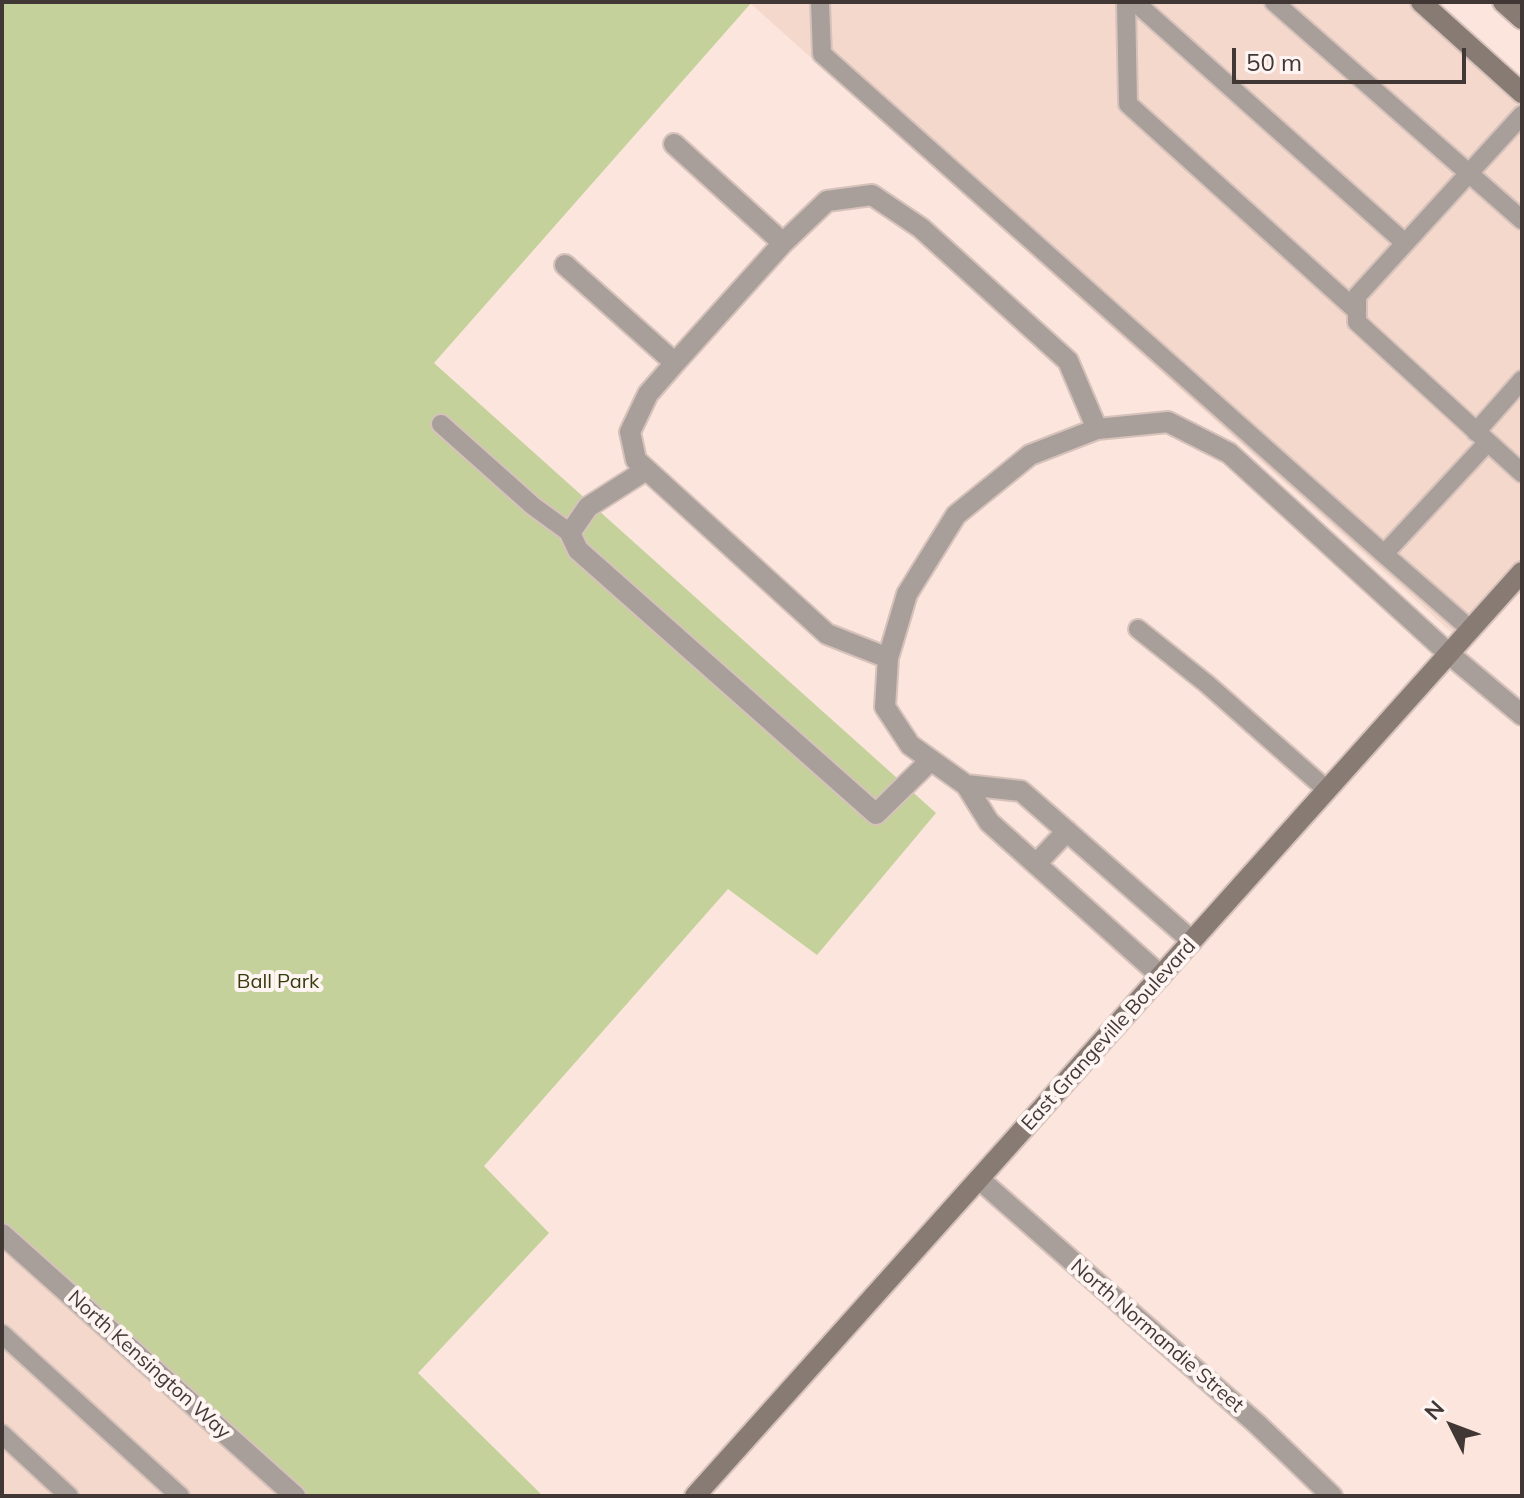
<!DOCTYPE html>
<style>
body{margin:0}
#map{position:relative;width:1524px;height:1498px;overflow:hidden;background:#fbe5dc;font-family:Mulish,sans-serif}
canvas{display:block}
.frame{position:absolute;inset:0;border:4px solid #413835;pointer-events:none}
.north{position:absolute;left:1412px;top:1386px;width:80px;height:80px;-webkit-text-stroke:6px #fef5f2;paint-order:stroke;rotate:312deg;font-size:22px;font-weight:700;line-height:32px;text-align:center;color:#413835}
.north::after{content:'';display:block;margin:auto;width:28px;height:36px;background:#413835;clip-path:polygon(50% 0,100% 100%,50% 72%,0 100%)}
.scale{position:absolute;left:1232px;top:48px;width:234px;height:36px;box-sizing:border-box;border:4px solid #413835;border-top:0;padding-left:10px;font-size:24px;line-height:28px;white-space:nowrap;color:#413835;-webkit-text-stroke:6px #fef5f2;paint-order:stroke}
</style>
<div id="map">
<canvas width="1524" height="1498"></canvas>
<div class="frame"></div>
<div class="north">N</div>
<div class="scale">50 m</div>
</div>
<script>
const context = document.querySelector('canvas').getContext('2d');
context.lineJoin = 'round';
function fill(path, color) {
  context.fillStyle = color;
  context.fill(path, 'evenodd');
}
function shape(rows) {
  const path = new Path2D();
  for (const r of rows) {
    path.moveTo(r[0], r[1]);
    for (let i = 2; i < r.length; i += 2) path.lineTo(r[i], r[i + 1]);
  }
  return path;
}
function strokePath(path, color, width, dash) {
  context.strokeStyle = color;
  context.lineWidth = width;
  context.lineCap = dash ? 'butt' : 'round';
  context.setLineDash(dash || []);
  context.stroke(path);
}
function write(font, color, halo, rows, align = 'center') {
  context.font = font + ' Mulish,sans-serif';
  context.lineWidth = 8;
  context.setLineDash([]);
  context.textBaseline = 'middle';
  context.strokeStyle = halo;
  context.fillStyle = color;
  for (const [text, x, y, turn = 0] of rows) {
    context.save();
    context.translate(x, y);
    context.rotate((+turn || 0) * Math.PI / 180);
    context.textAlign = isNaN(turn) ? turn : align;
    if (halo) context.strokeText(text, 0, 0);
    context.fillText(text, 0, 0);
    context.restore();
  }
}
fill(shape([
 [1421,2,1522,93,1522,572,1460,640,750,3],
 [2,1234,295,1496,2,1496]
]), '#f5d8cc');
fill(shape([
 [2,2,752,2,434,363,936,813,817,955,728,889,484,1166,549,1233,418,1373,543,1496,295,1496,2,1234]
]), '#c4d19a');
const service = shape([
 [820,2,822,54,1384,554],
 [1126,2,1128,104,1357,311],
 [1135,2,1405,243],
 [1274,2,1522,220],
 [441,424,533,506,570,533],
 [1476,432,1522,380],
 [1488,442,1357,322,1357,296,1522,115],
 [1138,629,1207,684,1327,790],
 [1470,629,1384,554,1488,442,1522,473],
 [2,1334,180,1496],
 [2,1434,69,1496]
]);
const minor = shape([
 [674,144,783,243,827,201,872,195,921,228,1068,361,1097,429,1168,422,1229,453,1448,653,1522,715],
 [565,265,675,363,648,394,630,432,636,460,827,634,888,658,885,707,910,745,966,785],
 [675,363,783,243],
 [646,470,588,507,570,533,578,550,876,814,931,760],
 [888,658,907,594,956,515,1030,455,1097,429],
 [1036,864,1067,831],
 [1161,976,989,822,966,785,1021,791,1192,941],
 [979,1179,1257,1424,1332,1496]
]);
const tertiary = shape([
 [2,1234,295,1496]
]);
const secondary = shape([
 [1421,2,1522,93],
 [1503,2,1522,19],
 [695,1496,1522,572]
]);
strokePath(service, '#d6c2bb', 22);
strokePath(minor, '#d6c2bb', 24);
strokePath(tertiary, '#d6c2bb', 24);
strokePath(secondary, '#d6c2bb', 24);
strokePath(service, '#a89f9a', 18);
strokePath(minor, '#a89f9a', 20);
strokePath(tertiary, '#a89f9a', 20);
strokePath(secondary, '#887b74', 20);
write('20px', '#353d0e', '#fef5f2', [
 ["Ball Park",278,982]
]);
write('20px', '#413835', '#fef5f2', [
 ["East Grangeville Boulevard",1109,1035,-48],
 ["North Normandie Street",1157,1336,41],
 ["North Kensington Way",149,1365,42]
]);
</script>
